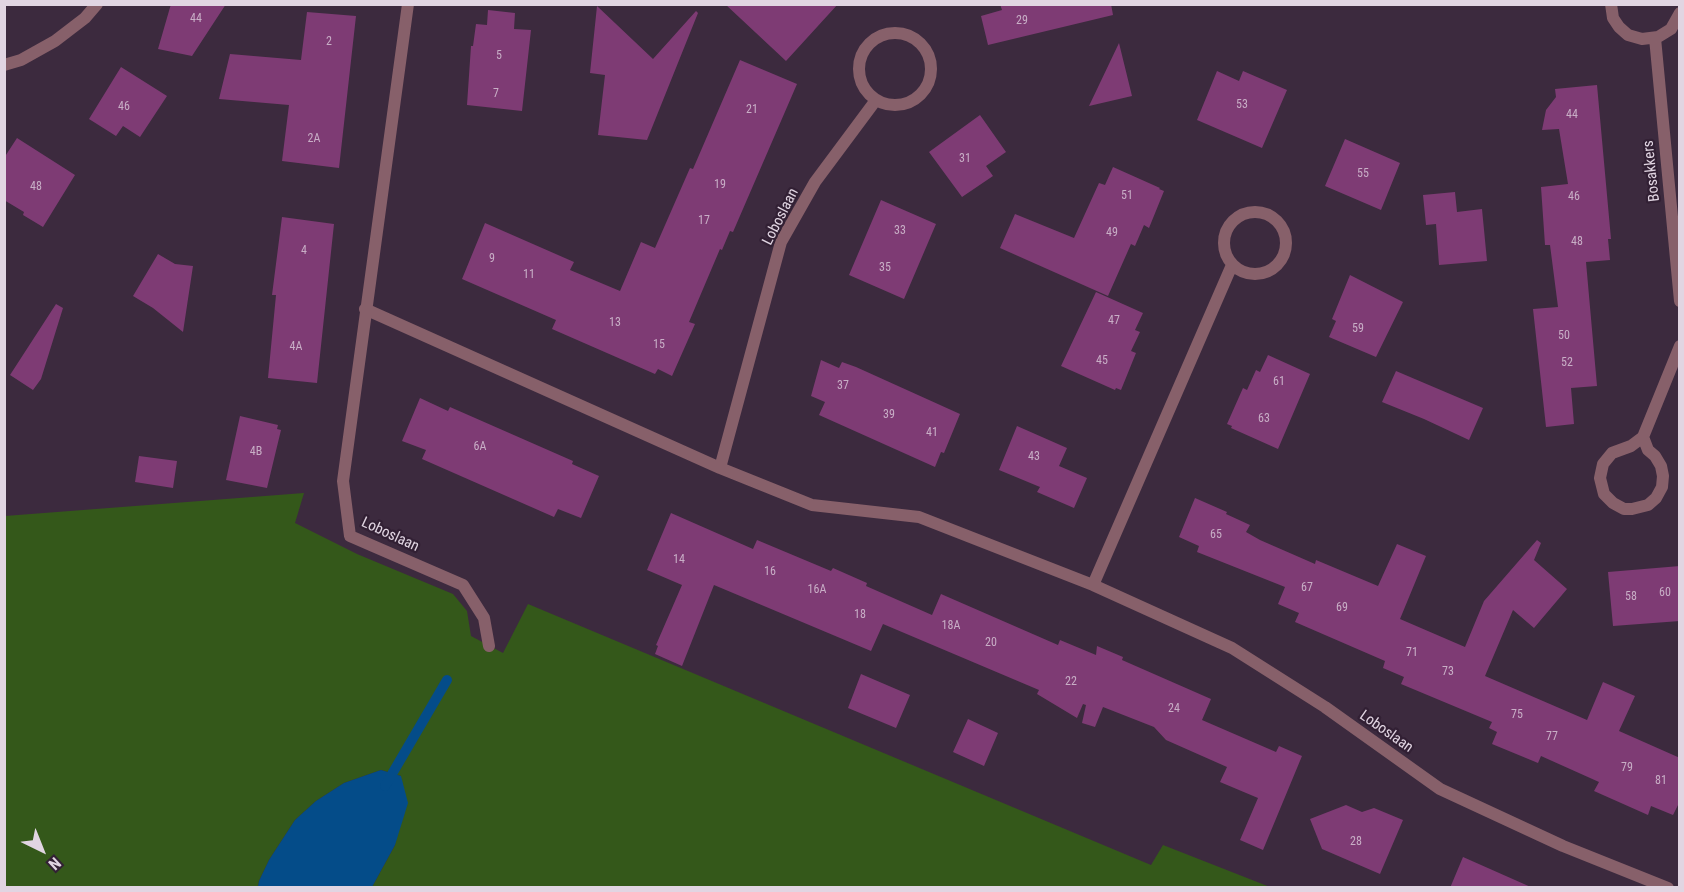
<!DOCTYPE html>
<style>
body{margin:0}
#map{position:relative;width:1684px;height:892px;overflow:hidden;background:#3c2a3e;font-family:"Roboto Condensed",sans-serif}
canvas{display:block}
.frame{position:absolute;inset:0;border:6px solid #e1d5e2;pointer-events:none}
.north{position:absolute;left:12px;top:820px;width:60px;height:60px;-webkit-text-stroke:4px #322034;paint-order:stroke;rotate:137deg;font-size:16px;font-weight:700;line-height:24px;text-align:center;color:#e1d5e2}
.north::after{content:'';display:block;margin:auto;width:21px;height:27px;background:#e1d5e2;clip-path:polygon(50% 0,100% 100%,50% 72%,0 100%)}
</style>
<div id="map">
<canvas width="1684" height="892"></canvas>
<div class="frame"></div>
<div class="north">N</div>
</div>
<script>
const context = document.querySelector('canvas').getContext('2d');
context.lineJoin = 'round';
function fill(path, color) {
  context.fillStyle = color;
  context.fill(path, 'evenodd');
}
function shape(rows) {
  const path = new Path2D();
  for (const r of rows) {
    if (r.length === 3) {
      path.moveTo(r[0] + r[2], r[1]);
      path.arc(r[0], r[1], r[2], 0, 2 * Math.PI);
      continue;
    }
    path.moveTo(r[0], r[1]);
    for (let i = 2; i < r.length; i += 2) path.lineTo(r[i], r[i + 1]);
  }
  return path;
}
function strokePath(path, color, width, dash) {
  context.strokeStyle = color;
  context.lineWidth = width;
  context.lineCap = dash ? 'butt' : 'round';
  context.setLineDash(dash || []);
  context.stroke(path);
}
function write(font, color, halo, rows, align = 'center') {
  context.font = font + ' "Roboto Condensed",sans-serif';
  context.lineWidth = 4.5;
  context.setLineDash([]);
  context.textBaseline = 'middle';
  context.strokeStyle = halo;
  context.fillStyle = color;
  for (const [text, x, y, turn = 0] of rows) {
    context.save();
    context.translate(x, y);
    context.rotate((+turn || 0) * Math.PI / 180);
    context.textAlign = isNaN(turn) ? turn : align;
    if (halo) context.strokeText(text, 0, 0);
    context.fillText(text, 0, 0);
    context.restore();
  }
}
fill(shape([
 [304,493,295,523,357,554,453,594,467,611,471,636,503,653,528,604,1151,865,1163,845,1270,887,372,887,395,845,401,776,381,770,344,783,316,801,295,820,269,860,259,881,258,887,5,888,5,516]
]), '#34581a');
fill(shape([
 [381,770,401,776,408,803,395,845,372,887,258,887,259,881,269,860,295,820,316,801,344,783]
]), '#044c89');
strokePath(shape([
 [385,786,447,680]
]), '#044c89', 10);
fill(shape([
 [171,4,226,4,192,56,158,49],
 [725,4,838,4,786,61],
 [1000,4,1111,4,1113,15,988,45,981,16,1002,10],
 [597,6,653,59,696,11,698,13,647,140,598,135,605,75,590,73],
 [488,10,515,13,514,29,531,30,522,111,467,105,471,46,473,46,476,24,487,25],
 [307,12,356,16,339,168,282,161,289,105,219,99,230,54,301,60],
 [1119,43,1132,96,1089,106],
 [740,60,797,84,733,232,730,231,722,250,720,249,689,322,695,324,672,376,658,369,655,374,552,329,556,320,462,279,485,223,574,262,570,270,620,291,641,242,655,248,690,168,693,169],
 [121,67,167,96,140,137,123,126,116,136,89,119],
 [1217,71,1239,81,1243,71,1287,90,1262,148,1197,120],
 [1597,85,1611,239,1608,239,1610,260,1586,262,1597,386,1571,388,1574,424,1546,427,1533,309,1558,307,1550,245,1545,245,1541,187,1568,184,1559,129,1542,130,1546,110,1556,97,1555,89],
 [980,115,1006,152,986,166,993,176,962,197,929,152],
 [17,138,75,175,43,227,23,215,24,212,4,200,4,158],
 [1345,139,1400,163,1381,210,1325,186],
 [1113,167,1160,188,1159,189,1164,191,1149,228,1144,225,1135,246,1131,244,1108,296,1000,248,1015,214,1074,238,1099,183,1105,185],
 [1455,192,1457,212,1482,209,1487,261,1439,265,1436,224,1426,225,1423,195],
 [881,200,936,224,904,299,849,275],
 [282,217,334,224,317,383,268,378,276,295,272,295],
 [158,254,175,264,193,266,183,332,153,308,133,296],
 [1350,275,1403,302,1376,357,1329,337,1336,321,1332,319],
 [1096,292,1143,313,1135,330,1140,332,1131,351,1136,353,1121,390,1116,388,1115,390,1061,366],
 [56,304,63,308,41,379,33,390,10,375],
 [1268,355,1310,374,1278,449,1231,428,1232,426,1227,424,1243,388,1247,390,1256,370,1260,372],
 [821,360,839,368,842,362,856,367,960,414,944,453,941,452,935,467,819,415,825,402,811,396],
 [1396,371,1483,408,1469,440,1424,419,1382,402],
 [420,398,448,411,450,407,573,461,572,464,599,476,581,518,558,509,554,517,422,459,426,450,402,441],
 [240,416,278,425,277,429,281,430,267,488,226,480],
 [1017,426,1067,448,1059,466,1087,478,1074,508,1037,492,1040,487,999,470],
 [139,456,177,461,173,488,135,482],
 [1195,498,1227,512,1226,514,1250,525,1246,532,1260,540,1315,564,1316,560,1378,586,1397,544,1426,556,1400,619,1465,647,1484,601,1537,540,1541,543,1534,560,1567,589,1534,628,1513,610,1485,676,1587,720,1603,682,1635,696,1619,731,1680,758,1680,801,1673,815,1651,806,1648,815,1594,791,1599,782,1541,756,1538,763,1492,744,1497,732,1489,728,1492,722,1401,684,1404,677,1383,668,1385,661,1295,622,1299,613,1278,604,1285,587,1197,552,1199,546,1179,537],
 [671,513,753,549,757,540,831,571,833,568,867,583,866,586,932,615,941,594,1058,645,1060,640,1096,655,1097,646,1123,657,1122,660,1211,699,1202,720,1276,752,1279,746,1302,756,1263,850,1240,840,1258,798,1220,782,1227,767,1166,740,1154,727,1103,707,1095,727,1082,723,1086,705,1083,704,1077,718,1037,694,1039,690,883,624,871,651,714,585,682,666,655,654,658,646,656,645,682,585,647,570],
 [1680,566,1680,621,1613,626,1608,572],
 [861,674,910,695,896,728,848,708],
 [968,719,998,733,984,766,953,752],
 [1346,805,1362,812,1374,808,1403,820,1380,874,1322,849,1310,819],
 [1463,857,1533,888,1450,888]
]), '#7e3b74');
strokePath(shape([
 [408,4,343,481,350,536,463,585,484,618,489,646],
 [1611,4,1613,18,1619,27,1628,35,1642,39,1658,37,1671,29,1680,13],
 [895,69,36],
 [1655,38,1680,301],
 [4,65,21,60,55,41,85,18,97,4],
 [1255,243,31],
 [365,309,720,468,812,505,919,517,1093,585,1232,648,1325,707,1440,789,1563,846,1668,888],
 [1643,437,1648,450,1655,456,1661,466,1663,476,1662,487,1656,498,1648,505,1632,509,1624,509,1613,503,1604,494,1600,478,1603,464,1612,453,1631,446,1643,437],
 [1643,437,1680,346],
 [720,468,781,242,815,182,876,100],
 [1093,585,1232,265]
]), '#87606a', 12);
write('12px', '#c8aec6', null, [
 ["44",196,19],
 ["29",1022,21],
 ["2",329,42],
 ["5",499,56],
 ["7",496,94],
 ["53",1242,105],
 ["46",124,107],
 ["21",752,110],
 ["44",1572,115],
 ["2A",314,139],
 ["31",965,159],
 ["55",1363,174],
 ["19",720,185],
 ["48",36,187],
 ["51",1127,196],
 ["46",1574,197],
 ["17",704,221],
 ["33",900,231],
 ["49",1112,233],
 ["48",1577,242],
 ["4",304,251],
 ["9",492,259],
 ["35",885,268],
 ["11",529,275],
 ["47",1114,321],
 ["13",615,323],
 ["59",1358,329],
 ["50",1564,336],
 ["15",659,345],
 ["4A",296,347],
 ["45",1102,361],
 ["52",1567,363],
 ["61",1279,382],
 ["37",843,386],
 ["39",889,415],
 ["63",1264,419],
 ["41",932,433],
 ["6A",480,447],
 ["4B",256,452],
 ["43",1034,457],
 ["65",1216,535],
 ["14",679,560],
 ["16",770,572],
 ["67",1307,588],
 ["16A",817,590],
 ["60",1665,593],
 ["58",1631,597],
 ["69",1342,608],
 ["18",860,615],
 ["18A",951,626],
 ["20",991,643],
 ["71",1412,653],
 ["73",1448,672],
 ["22",1071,682],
 ["24",1174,709],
 ["75",1517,715],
 ["77",1552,737],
 ["79",1627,768],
 ["81",1661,781],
 ["28",1356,842]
]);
write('15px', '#e1d5e2', '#322034', [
 ["Bosakkers",1652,171,-96],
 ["Loboslaan",781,217,-63],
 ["Loboslaan",390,535,25],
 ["Loboslaan",1386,732,35]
]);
</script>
